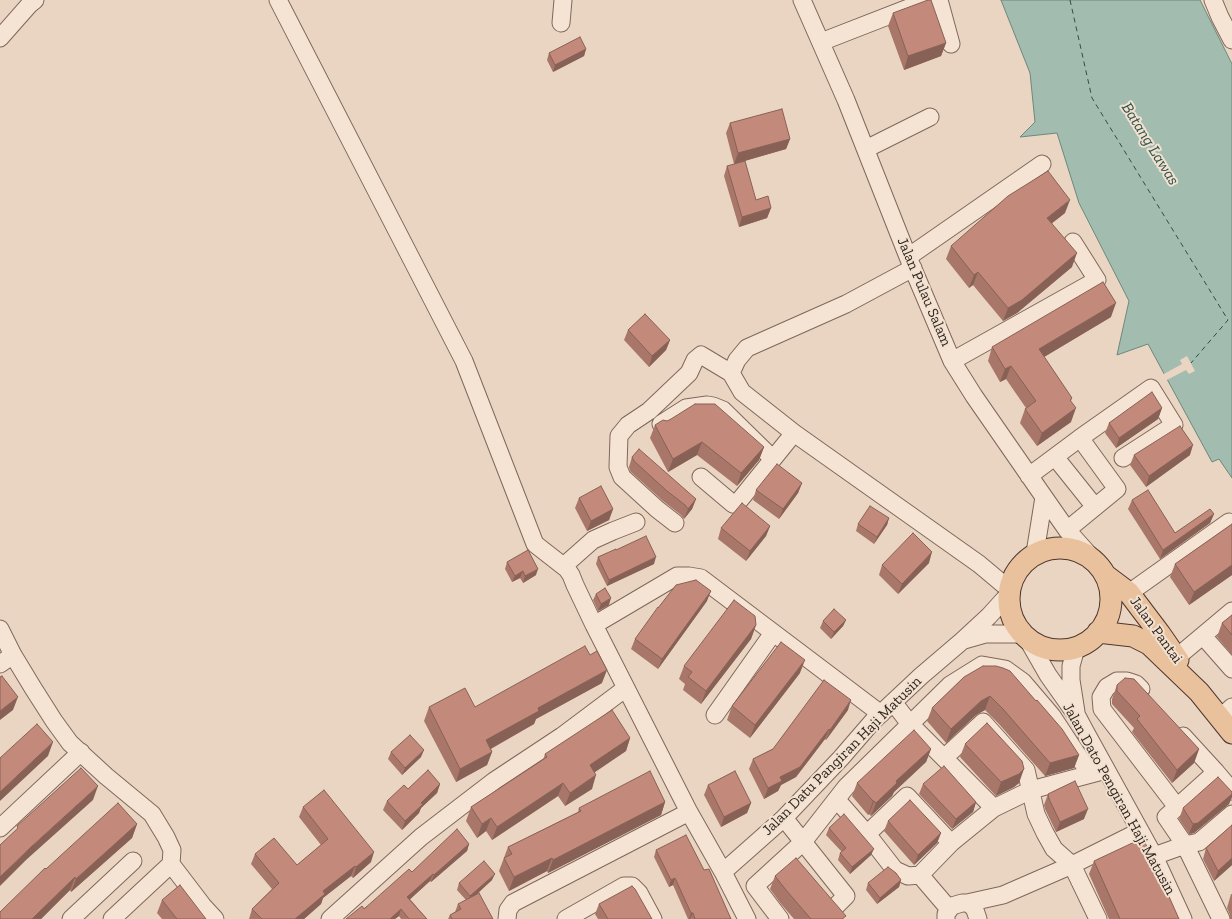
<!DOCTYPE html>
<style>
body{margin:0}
canvas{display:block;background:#e9d5c1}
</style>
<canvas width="1232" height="919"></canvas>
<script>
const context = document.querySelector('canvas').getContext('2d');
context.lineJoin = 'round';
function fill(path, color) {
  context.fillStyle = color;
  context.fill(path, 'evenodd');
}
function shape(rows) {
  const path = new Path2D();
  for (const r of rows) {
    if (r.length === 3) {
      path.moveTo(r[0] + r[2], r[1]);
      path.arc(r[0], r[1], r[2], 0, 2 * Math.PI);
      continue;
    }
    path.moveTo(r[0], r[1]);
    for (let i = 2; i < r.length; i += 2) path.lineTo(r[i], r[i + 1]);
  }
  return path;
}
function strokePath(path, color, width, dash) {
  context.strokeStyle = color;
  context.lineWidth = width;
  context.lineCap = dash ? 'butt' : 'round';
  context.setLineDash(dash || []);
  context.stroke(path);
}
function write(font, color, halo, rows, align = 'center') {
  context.font = font + ' "Zilla Slab",serif';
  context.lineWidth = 4;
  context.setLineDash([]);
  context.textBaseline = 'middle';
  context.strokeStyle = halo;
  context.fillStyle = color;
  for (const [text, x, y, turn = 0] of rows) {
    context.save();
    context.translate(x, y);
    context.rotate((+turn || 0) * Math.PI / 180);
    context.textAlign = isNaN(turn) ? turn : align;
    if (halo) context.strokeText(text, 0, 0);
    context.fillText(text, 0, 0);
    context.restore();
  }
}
const water = shape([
 [1001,0,1200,0,1232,64,1232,478,1219,459,1212,462,1148,344,1117,355,1129,301,1079,203,1057,133,1020,137,1035,122,1030,73,1001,0]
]);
fill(water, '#a3bcb0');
strokePath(water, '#6c887b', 1);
fill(shape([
 [1187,356,1195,371,1189,374,1186,370,1165,381,1162,375,1182,364,1180,360]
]), '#e9d5c1');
strokePath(shape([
 [1070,0,1092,98,1228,320,1191,363]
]), '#2e5047', 1, [5, 4]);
const minor = shape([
 [278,0,464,361,535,544,567,569],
 [802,0,846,100,908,257,952,361,974,396,1044,497,1067,530,1092,558],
 [939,0,951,44],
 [1213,0,1220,17,1232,40],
 [561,23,563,0],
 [0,38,30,4,35,0],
 [821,42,929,0],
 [866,149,930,117],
 [908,257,1042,164],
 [913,268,846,304,747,348,737,360,731,373,742,392,794,433,979,564,1010,590],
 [952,361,1097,280,1073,242],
 [661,424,686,408,707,405,713,406,723,410,773,459],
 [1055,457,1095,507],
 [1029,476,1080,438,1151,388,1174,425,1123,458],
 [701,477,733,504,739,501,794,433],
 [636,522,613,531,593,540,567,563,567,569,571,575,575,585,594,625,689,812,723,872,747,919],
 [675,523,657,509,622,477,618,467,619,436,628,425,649,411,689,373,695,360,701,355,731,373],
 [1067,530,1117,489,1080,438],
 [1035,553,1044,497],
 [1129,593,1229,522],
 [594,625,677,576,689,576,701,578,881,714],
 [0,629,13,655,33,688,54,721,70,743,106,776,152,814,166,837,172,850,171,864,203,906,215,919],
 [1203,636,1232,669],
 [964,640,985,634,1023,634],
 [1028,640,1048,675,1077,716,1085,731,1154,856,1183,919],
 [1076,648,1071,666,1071,680,1076,712],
 [1176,658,1232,611],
 [0,664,13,655],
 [1141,689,1136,684,1127,681,1117,681,1107,687,1101,697,1102,709,1177,807],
 [893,702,910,724,994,808],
 [715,715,773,633],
 [1220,718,1232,707],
 [1183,736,1216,772],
 [944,758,983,722,1026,770,1036,814,1045,833,1054,849,1072,865,1098,919],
 [837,800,867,834,895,870,908,876,920,875,951,843,994,808,1031,790,1106,770],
 [784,818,846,896,836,906],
 [0,828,81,752],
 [867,834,907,796,951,843],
 [1154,856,1185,845,1199,842,1232,814],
 [723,872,784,818,841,758,873,721,921,676,962,641,989,616,1008,595],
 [920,875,949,909],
 [967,903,1003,895,1072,865,1140,831],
 [71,919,133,861],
 [112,919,171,864],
 [330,919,421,837,494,781,562,736,626,688],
 [507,919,508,910,513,903,689,812],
 [566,919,624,886,632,886,639,893,653,919],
 [780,919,755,886,803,842,846,787,950,685,982,665,1005,669,1023,682,1052,716,1090,774],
 [946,919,946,914,952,906,962,903,967,903,972,906,975,910,978,919],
 [1221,919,1185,845,1166,817,1216,772,1232,791]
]);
const major = shape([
 [1060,599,51],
 [1105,575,1129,593,1160,634,1178,660],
 [1098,632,1133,636,1149,644,1199,692,1232,733]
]);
strokePath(minor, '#80675b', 19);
strokePath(major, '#4e372f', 23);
strokePath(minor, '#f5e4d3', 17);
strokePath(major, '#e9c19c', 21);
fill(shape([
 [893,13,946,43,941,56,904,70,888,26],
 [586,49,584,56,553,72,547,60,549,53],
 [730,123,790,139,786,149,734,164,726,133],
 [727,166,756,200,771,208,767,218,739,227,724,176],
 [1065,213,1052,223,1072,267,1017,313,1003,321,973,285,969,288,946,259,951,246],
 [1111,317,1044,357,1072,398,1071,401,1071,422,1037,446,1020,423,1025,409,1026,408,1006,379,1000,382,988,361,992,347],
 [628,330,670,340,666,350,649,367,624,340],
 [1162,408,1158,419,1116,448,1105,433,1109,423],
 [655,425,764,447,759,460,737,486,697,455,668,472,650,438],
 [1134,455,1190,455,1146,487,1130,465],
 [632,457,696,499,692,509,684,519,681,515,663,501,630,471,629,467],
 [802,483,798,493,779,519,753,500,756,490],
 [579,498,613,509,609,520,587,531,575,508],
 [1132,500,1175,533,1214,514,1210,523,1160,559,1128,509],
 [889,518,887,525,874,544,856,531,858,524],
 [1232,524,1232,575,1189,605,1170,577,1175,564],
 [770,526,766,536,746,561,718,539,721,528],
 [616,550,654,564,607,586,596,564,598,557],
 [507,562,536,575,523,583,520,578,512,582,505,569],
 [929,563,898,594,879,575,882,565],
 [596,594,609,605,598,611,593,600],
 [707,601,658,669,631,649,635,639,658,608],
 [1232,615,1232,655,1217,637,1222,623],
 [846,620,843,626,831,639,820,628,823,621],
 [756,625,751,639,701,704,683,690,685,684,679,679,684,666],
 [800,673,750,738,727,720,732,706],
 [964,677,1079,755,1074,768,1045,776,998,723,985,710,976,715,946,743,927,721,932,708],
 [602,683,536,719,534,724,491,749,492,752,487,765,456,782,424,721,429,707,475,707],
 [1117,685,1199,749,1194,763,1172,783,1132,732,1134,728,1112,704,1112,699],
 [848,710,826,740,825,739,796,777,781,785,778,791,764,799,749,769,753,759],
 [630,738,626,751,594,772,592,789,565,806,558,796,492,840,486,831,477,838,466,821,471,807,543,760,545,754],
 [965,744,1019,783,1014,787,996,796,960,757],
 [931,749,926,762,894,792,892,796,871,816,869,814,868,815,852,796,857,783],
 [391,752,421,757,402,775,388,759],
 [440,784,437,793,421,808,419,813,402,830,383,810,387,801],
 [923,784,976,802,973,812,952,829,919,794],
 [708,785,751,803,747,813,721,827,704,795],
 [1232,792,1232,797,1229,804,1194,833,1189,834,1179,819,1183,808],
 [1048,794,1084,819,1056,832,1045,809,1044,805],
 [665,802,661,815,548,873,547,871,509,891,499,871,508,847,578,812,579,808],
 [303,807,371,862,353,878,351,876,323,898,321,904,304,919,249,919,252,909,272,889,251,864,255,854,297,865,321,845,299,817],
 [888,821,941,833,937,843,914,865,884,831],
 [137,824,132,838,71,892,70,890,41,919,0,919,46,869],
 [829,828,871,855,850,874,838,860,840,853,842,852,826,835],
 [469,844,467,851,431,882,430,881,410,899,427,919,401,919,399,916,395,919,346,919],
 [1206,848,1232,865,1214,881,1203,859],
 [656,850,704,870,731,919,688,919,673,885,669,887,654,857],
 [1094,861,1179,919,1109,919,1089,874],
 [775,876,844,919,794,919,781,904,770,889],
 [492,880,477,894,493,919,448,919,450,915,455,912,458,904,466,900,457,890,459,883],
 [901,880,899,887,877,904,866,890,868,883],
 [1231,894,1232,894,1232,919,1230,919,1230,915,1227,908],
 [162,900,206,919,162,919,157,913],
 [599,904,652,919,598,919,595,914]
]), '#a8776a');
fill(shape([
 [946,43,941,56,904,70,908,56],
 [586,49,584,56,553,72,555,65],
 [790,139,786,149,734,164,738,153],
 [1070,200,1065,213,1042,231,1047,218],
 [771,208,767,218,739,227,742,217],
 [1077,253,1072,267,1017,313,1003,321,1008,308],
 [978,272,973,285,969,288,974,275],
 [1116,303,1111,317,1034,363,1039,349],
 [670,340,666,350,649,367,652,356],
 [1011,366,1006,379,1000,382,1005,369],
 [1076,408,1071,422,1037,446,1042,433],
 [1162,408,1158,419,1116,448,1119,438],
 [702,442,697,455,668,472,673,459],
 [1193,445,1190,455,1146,487,1149,476],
 [764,447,759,460,737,486,741,473],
 [802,483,798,493,779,519,783,509],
 [696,499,692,509,684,519,688,509],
 [613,509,609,520,587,531,591,521],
 [1214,514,1210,523,1160,559,1163,550],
 [889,518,887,525,874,544,877,537],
 [770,526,766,536,746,561,750,551],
 [932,552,929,563,898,594,902,584],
 [656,557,654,564,607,586,609,580],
 [1232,565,1232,575,1189,605,1194,592],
 [538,569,536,575,523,583,525,576],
 [523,571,520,578,512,582,515,576],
 [711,591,707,601,658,669,662,659],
 [611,598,609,605,598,611,601,604],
 [846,620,843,626,831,639,834,632],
 [756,625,751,639,701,704,706,691],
 [805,660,800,673,750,738,755,725],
 [607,670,602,683,536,719,534,724,481,754,486,740,538,708],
 [990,696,985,710,976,715,946,743,951,729,981,701],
 [18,697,13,710,0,720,0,711],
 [851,700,848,710,826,740,830,730],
 [829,729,825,739,796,777,781,785,778,791,764,799,768,788],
 [630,738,626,751,585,779,590,765],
 [53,742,48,756,0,801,0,792],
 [931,749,926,762,894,792,892,796,871,816,876,803,896,781],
 [1199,749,1194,763,1172,783,1177,770],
 [424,750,421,757,402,775,405,768],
 [492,752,487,765,456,782,460,769],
 [1079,755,1074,768,1045,776,1050,763],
 [1024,769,1019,783,1014,787,996,796,1001,782],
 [596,775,592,789,565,806,570,793],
 [563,783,558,796,492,840,497,827],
 [440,784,437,793,421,808,419,813,402,830,405,821,421,803],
 [98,786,93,800,26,860,0,886,0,877,31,847],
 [1232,794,1232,797,1229,804,1194,833,1189,834,1193,824],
 [873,801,874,801,869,814,868,815],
 [665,802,661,815,548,873,553,860],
 [976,802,973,812,952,829,956,819],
 [751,803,747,813,721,827,724,817],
 [1088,809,1084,819,1056,832,1060,822],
 [491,818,486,831,477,838,482,824],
 [137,824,132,838,71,892,76,879],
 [941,833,937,843,914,865,918,855],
 [469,844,467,851,431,882,434,875],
 [874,849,871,855,850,874,852,867],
 [374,852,371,862,353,878,356,867],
 [552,858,547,871,509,891,514,877],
 [1232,858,1232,865,1214,881,1218,871],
 [355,866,351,876,323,898,321,904,304,919,295,919,323,891],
 [433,874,430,881,405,904,407,897],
 [495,874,492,880,468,902,470,896],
 [75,877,70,890,41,919,32,919],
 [675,878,673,885,669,887,671,880],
 [901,880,899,887,877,904,880,898],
 [401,909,399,916,395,919,390,919],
 [691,913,693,913,690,919,689,919]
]), '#886156');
const building = shape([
 [928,0,931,0,946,43,908,56,893,13,928,0],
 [580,37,586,49,555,65,549,53,580,37],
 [782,109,790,139,738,153,730,123,782,109],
 [745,161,756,200,768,196,771,208,742,217,727,166,745,161],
 [1048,171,1070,200,1047,218,1077,253,1022,300,1008,308,978,272,974,275,951,246,1008,196,1048,171],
 [1103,282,1116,303,1039,349,1072,398,1070,400,1076,408,1042,433,1025,409,1036,401,1011,366,1005,369,992,347,1103,282],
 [645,314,670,340,652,356,628,330,645,314],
 [1152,392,1162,408,1119,438,1109,423,1152,392],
 [695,404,715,404,764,447,741,473,702,442,673,459,655,425,663,420,667,421,671,419,695,404],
 [1180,426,1193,445,1149,476,1134,455,1180,426],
 [639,449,696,499,688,509,685,505,667,491,634,461,632,457,639,449],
 [777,464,802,483,783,509,756,490,777,464],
 [601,486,613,509,591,521,579,498,601,486],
 [1148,490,1175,533,1210,509,1214,514,1163,550,1132,500,1148,490],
 [742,503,770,526,750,551,721,528,742,503],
 [870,506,889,518,877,537,858,524,870,506],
 [1232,524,1232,565,1194,592,1175,564,1232,524],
 [913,533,932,552,902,584,882,565,913,533],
 [646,536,656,557,609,580,598,557,616,549,616,550,646,536],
 [528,550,538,569,525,576,523,571,515,576,507,562,528,550],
 [696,580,711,591,662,659,635,639,658,607,658,608,676,585,696,580],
 [605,588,611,598,601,604,596,594,605,588],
 [734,600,755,616,756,625,706,691,688,677,692,672,684,666,734,600],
 [834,609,846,620,834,632,823,621,834,609],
 [1232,615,1232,635,1222,623,1232,615],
 [781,642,805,660,755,725,732,706,781,642],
 [585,646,590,655,597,651,607,670,538,708,539,711,486,740,492,752,460,769,429,707,465,688,475,707,585,646],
 [983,666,996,666,1003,668,1010,671,1036,701,1037,700,1062,729,1079,755,1050,763,1003,709,990,696,981,701,951,729,932,708,964,677,983,666],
 [2,676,18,697,0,711,0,677,2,676],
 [1125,678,1134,679,1199,749,1177,770,1137,719,1140,716,1117,691,1117,685,1125,678],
 [824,680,851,700,830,730,829,729,800,767,780,777,782,781,768,788,753,759,773,749,824,680],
 [612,710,630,738,590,765,596,775,570,793,563,783,497,827,491,818,482,824,471,807,547,757,545,754,612,710],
 [987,723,1022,761,1024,769,1019,774,1001,782,965,744,987,723],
 [37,724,53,742,0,792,0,758,37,724],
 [914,730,931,749,896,781,897,783,876,803,874,801,873,801,857,783,914,730],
 [410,735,424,750,405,768,391,752,410,735],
 [944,766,976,802,956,819,923,784,944,766],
 [81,768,98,786,31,847,0,877,0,845,18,828,17,826,81,768],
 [428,770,440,784,421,803,423,804,405,821,387,801,404,785,408,789,428,770],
 [650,771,665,802,553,860,552,858,514,877,504,858,512,854,508,847,581,811,579,808,650,771],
 [735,771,751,803,724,817,708,785,735,771],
 [1218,777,1232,792,1232,794,1198,823,1193,824,1183,808,1218,777],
 [1075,781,1088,809,1060,822,1049,799,1048,794,1075,781],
 [324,790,374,852,356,867,355,866,323,891,325,894,295,919,262,919,252,909,279,883,255,854,274,838,297,865,328,839,303,807,324,790],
 [910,800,941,833,918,855,888,821,910,800],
 [118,803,137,824,76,879,75,877,32,919,0,919,0,912,45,868,46,869,118,803],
 [844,814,874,849,852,867,840,853,846,848,829,828,844,814],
 [1232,825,1232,858,1218,871,1206,848,1232,825],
 [457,829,469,844,434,875,433,874,407,897,427,919,409,919,401,909,390,919,346,919,362,906,364,909,409,869,412,872,457,829],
 [686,835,704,870,709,869,731,919,695,919,693,913,691,913,675,878,671,880,656,850,686,835],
 [1143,838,1179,919,1120,919,1094,861,1143,838],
 [796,858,846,916,842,919,811,919,786,890,775,876,796,858],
 [484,861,495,874,470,896,459,883,484,861],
 [888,867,896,873,901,880,880,898,868,883,888,867],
 [180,885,206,919,177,919,162,900,180,885],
 [632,886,635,889,652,919,608,919,599,904,632,886],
 [479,893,493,919,452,919,450,915,461,909,458,904,479,893]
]);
fill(building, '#c38a7b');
strokePath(building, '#886156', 1);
write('15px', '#32231d', '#f1e1d0', [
 ["Jalan Pulau Salam",924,292,67],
 ["Jalan Pantai",1156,630,54],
 ["Jalan Datu Pangiran Haji Matusin",842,756,-45],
 ["Jalan Dato Pengiran Haji Matusin",1119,799,61]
]);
write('italic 16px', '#2e5047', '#f1e1d0', [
 ["Batang Lawas",1150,144,58]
]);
</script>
